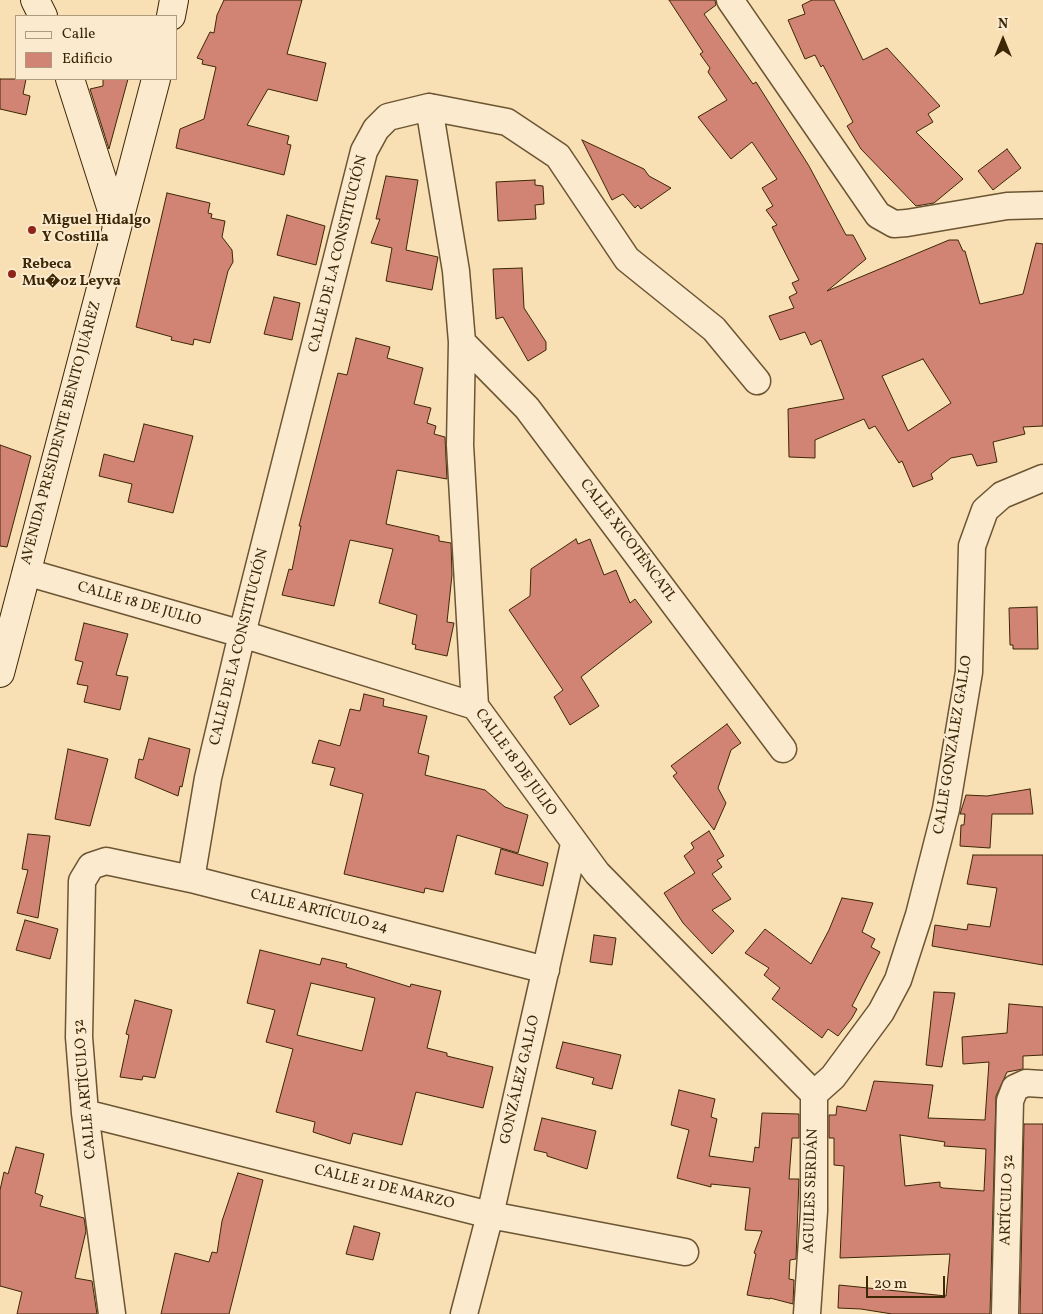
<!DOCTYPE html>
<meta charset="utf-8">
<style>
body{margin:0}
#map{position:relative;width:1043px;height:1314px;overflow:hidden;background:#f9dfb4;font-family:Vollkorn,serif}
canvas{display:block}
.legend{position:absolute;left:15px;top:15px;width:162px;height:65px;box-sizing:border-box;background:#fbeace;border:1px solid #af9c7e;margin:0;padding:6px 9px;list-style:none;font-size:15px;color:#3c2706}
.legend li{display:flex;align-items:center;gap:10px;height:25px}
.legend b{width:25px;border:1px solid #af9c7e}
.north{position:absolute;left:978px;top:15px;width:50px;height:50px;-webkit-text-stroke:4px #fbeace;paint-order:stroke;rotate:0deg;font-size:14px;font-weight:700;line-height:20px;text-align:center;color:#3c2706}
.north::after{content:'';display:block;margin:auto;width:18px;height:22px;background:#3c2706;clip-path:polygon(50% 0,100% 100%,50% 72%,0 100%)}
.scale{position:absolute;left:866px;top:1276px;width:79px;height:22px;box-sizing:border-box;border:2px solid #3c2706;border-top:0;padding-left:6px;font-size:15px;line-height:18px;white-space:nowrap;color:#3c2706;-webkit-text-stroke:4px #fbeace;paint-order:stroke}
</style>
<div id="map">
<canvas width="1043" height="1314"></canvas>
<ul class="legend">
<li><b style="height:6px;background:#fbeace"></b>Calle</li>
<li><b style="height:14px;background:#d18473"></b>Edificio</li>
</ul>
<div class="north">N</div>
<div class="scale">20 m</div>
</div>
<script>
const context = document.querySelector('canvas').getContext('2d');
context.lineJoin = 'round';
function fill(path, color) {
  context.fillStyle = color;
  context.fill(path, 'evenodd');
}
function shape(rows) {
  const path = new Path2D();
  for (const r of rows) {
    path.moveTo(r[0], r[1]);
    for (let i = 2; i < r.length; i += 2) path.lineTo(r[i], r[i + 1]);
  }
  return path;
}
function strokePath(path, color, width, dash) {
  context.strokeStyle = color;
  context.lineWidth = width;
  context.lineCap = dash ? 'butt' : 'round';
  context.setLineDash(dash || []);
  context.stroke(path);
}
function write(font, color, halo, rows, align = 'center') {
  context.font = font + ' Vollkorn,serif';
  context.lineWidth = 4;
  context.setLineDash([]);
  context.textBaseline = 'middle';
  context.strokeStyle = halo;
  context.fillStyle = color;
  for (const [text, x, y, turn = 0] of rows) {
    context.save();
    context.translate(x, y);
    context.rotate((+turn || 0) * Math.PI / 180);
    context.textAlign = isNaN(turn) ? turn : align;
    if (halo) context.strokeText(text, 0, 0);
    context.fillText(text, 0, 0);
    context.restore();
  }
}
const building = shape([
 [224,0,302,0,287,54,326,63,317,101,268,89,247,125,289,136,287,144,291,145,284,175,176,148,180,129,204,119,216,67,202,64,203,60,197,58,210,32,214,33,217,15,224,0],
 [669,0,715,0,716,5,704,14,753,84,756,82,809,166,846,235,853,235,866,259,827,291,949,240,958,240,963,251,965,251,980,304,1023,294,1036,243,1043,244,1043,426,1023,427,1025,434,993,442,997,462,977,466,972,454,951,458,931,474,933,479,913,487,902,461,899,463,875,426,869,429,864,419,815,440,815,458,789,457,788,409,844,399,821,340,811,345,805,332,780,340,769,316,794,308,789,297,797,293,792,283,799,280,772,227,777,225,766,210,773,206,762,188,777,179,752,142,731,159,698,117,727,100,708,72,710,68,700,54,703,52,669,0],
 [923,359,951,403,908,431,882,376,923,359],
 [812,0,834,0,863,60,887,48,940,106,928,114,933,122,916,132,963,179,934,203,916,206,861,149,847,126,853,122,823,65,821,67,815,55,805,59,788,20,805,14,802,5,812,0],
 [0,79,26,79,23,94,30,96,26,115,0,109,0,79],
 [103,79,128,79,109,149,90,89,103,86,103,79],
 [582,140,644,169,649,176,671,188,641,209,638,205,635,208,623,194,612,200,582,140],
 [1007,149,1021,168,993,190,978,171,1007,149],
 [386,176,418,180,406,250,438,257,432,290,386,281,392,248,371,243,380,219,376,219,386,176],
 [535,180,535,185,543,186,544,204,535,205,536,219,498,221,496,182,535,180],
 [167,193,210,203,208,213,212,214,211,218,225,221,222,237,232,250,233,262,228,271,210,343,194,339,193,345,171,340,172,337,136,327,167,193],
 [287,215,325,226,316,265,277,255,287,215],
 [522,268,524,308,546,342,546,350,528,361,503,317,496,319,493,269,522,268],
 [274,297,300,303,292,340,264,334,274,297],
 [356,338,390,347,387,358,423,368,414,404,431,408,427,423,436,426,434,434,445,437,447,479,397,470,386,524,439,536,439,541,451,543,452,575,447,622,454,623,447,656,415,649,416,645,412,644,417,615,379,603,393,549,350,540,334,606,282,595,289,569,292,570,301,526,299,526,338,373,347,375,356,338],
 [144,424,193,436,173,513,128,502,132,484,99,476,104,454,134,462,144,424],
 [0,445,31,456,7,547,0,546,0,445],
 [576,539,578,544,590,539,604,575,616,570,630,603,635,599,652,622,581,677,599,706,570,725,554,697,563,690,509,610,530,596,531,569,576,539],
 [1037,607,1038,649,1013,649,1013,645,1010,645,1009,608,1037,607],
 [84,623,128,634,116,675,128,677,120,710,84,702,88,686,77,684,83,662,75,660,84,623],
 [364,694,384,699,383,706,427,716,418,753,429,756,425,775,485,790,505,807,528,815,518,853,457,835,443,892,425,888,424,893,344,874,363,794,330,785,335,768,312,763,319,740,340,746,350,709,360,711,364,694],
 [727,724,741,743,731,750,718,788,726,803,714,830,673,776,677,773,671,766,727,724],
 [149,738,190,749,182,787,180,786,178,796,135,778,139,759,143,760,149,738],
 [68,749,108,759,90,826,55,819,68,749],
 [1030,789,1033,814,992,814,990,848,960,846,961,825,964,825,965,814,960,814,966,795,987,796,1030,789],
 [709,831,724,856,717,860,722,867,712,874,731,899,712,910,734,931,712,954,683,923,664,893,695,873,684,856,694,848,691,843,709,831],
 [28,834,50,836,38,918,17,913,28,870,22,869,28,834],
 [501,849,548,863,543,886,495,874,501,849],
 [973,855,1043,855,1043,965,932,946,935,925,967,930,968,924,990,927,997,888,967,884,973,855],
 [842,898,873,903,862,932,875,939,871,947,880,952,852,1006,857,1009,852,1018,838,1036,828,1029,822,1038,772,999,780,988,764,975,769,968,745,953,765,929,811,964,829,930,842,898],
 [25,920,58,929,50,959,16,950,25,920],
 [594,935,616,938,612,965,590,962,594,935],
 [260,950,320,965,322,958,347,964,346,967,410,987,411,984,441,991,427,1048,447,1053,447,1056,493,1067,483,1108,416,1092,402,1145,353,1133,350,1144,313,1132,315,1122,276,1112,293,1049,266,1042,275,1010,247,1003,260,950],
 [311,983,375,998,362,1051,297,1035,311,983],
 [934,992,955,993,942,1067,926,1065,934,992],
 [135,1000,172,1010,155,1078,143,1076,142,1080,120,1077,129,1035,126,1034,135,1000],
 [1009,1004,1043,1007,1043,1055,1023,1056,1023,1069,1007,1072,996,1096,990,1314,892,1314,861,1309,838,1308,839,1285,946,1296,950,1254,840,1258,844,1166,834,1165,834,1138,829,1138,829,1115,836,1115,837,1106,866,1111,874,1081,933,1085,928,1118,985,1120,989,1062,963,1064,962,1037,1007,1033,1009,1004],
 [900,1135,945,1142,944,1146,986,1149,984,1191,943,1188,940,1187,940,1182,905,1186,900,1135],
 [563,1042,621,1055,612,1089,592,1084,594,1078,556,1068,563,1042],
 [679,1090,715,1099,711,1117,717,1119,709,1156,753,1162,755,1147,759,1148,762,1113,799,1114,799,1138,792,1138,789,1179,799,1179,796,1259,790,1260,789,1279,794,1280,793,1304,770,1298,770,1299,747,1295,756,1254,754,1253,762,1231,745,1230,750,1188,711,1184,711,1187,677,1178,689,1130,671,1125,679,1090],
 [542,1118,596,1131,587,1169,547,1156,547,1153,534,1150,542,1118],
 [1024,1124,1043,1124,1043,1314,1020,1314,1024,1124],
 [16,1147,44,1154,35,1193,43,1196,40,1206,84,1218,86,1231,75,1278,92,1281,97,1314,17,1314,22,1292,0,1286,0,1190,4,1172,8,1174,16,1147],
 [238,1173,263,1180,229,1314,161,1314,175,1253,209,1262,212,1252,217,1253,222,1221,238,1173],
 [354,1226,380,1233,373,1260,346,1254,354,1226]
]);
fill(building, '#d18473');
strokePath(building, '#3c2706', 1);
const street = shape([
 [730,0,878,215,894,224,907,223,1007,206,1043,205],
 [429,107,456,271,462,342,460,445,475,706],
 [462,342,527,408,783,749],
 [26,572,242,634,475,706,597,873,814,1094],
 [191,879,208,778,242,634,364,151,376,129,388,117,429,107,507,122,558,156,627,259,714,329,757,381],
 [85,1113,490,1215,685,1252],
 [112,1314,85,1113,79,1037,82,881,91,866,106,861,191,879,546,970],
 [464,1314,490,1215,574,844],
 [807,1314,814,1211,814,1094,833,1077,881,1012,898,980,919,915,946,809,969,672,972,546,985,510,1002,495,1043,478],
 [1005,1314,1010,1101,1015,1088,1026,1083,1043,1084]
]);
const secondary = shape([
 [35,0,43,16],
 [171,16,174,0],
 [70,79,116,223],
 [0,673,156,79]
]);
strokePath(street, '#6b5532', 29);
strokePath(secondary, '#3c2706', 30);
strokePath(street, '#fbeace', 26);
strokePath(secondary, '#fbeace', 28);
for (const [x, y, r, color] of [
 [32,230,5,"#8f2418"],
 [12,274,5,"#8f2418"]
]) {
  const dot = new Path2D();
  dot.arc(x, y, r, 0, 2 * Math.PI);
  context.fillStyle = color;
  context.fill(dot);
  strokePath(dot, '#fbeace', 2);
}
write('bold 15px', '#3c2706', '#fbeace', [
 ["Miguel Hidalgo",42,221],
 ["Y Costilla",42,238],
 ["Rebeca",22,265],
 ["Mu�oz Leyva",22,282]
], 'left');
write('15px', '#3c2706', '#fbeace', [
 ["CALLE DE LA CONSTITUCIÓN",339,254,-76],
 ["AVENIDA PRESIDENTE BENITO JUÁREZ",62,433,-75],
 ["CALLE XICOTÉNCATL",627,541,53],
 ["CALLE 18 DE JULIO",139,605,16],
 ["CALLE DE LA CONSTITUCIÓN",240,647,-76],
 ["CALLE GONZÁLEZ GALLO",954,745,-81],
 ["CALLE 18 DE JULIO",515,763,54],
 ["CALLE ARTÍCULO 24",319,912,14],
 ["GONZÁLEZ GALLO",521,1080,-77],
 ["CALLE ARTÍCULO 32",86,1089,-95],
 ["CALLE 21 DE MARZO",384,1188,14],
 ["AGUILES SERDÁN",812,1191,-88],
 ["ARTÍCULO 32",1008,1200,-88]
]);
</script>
